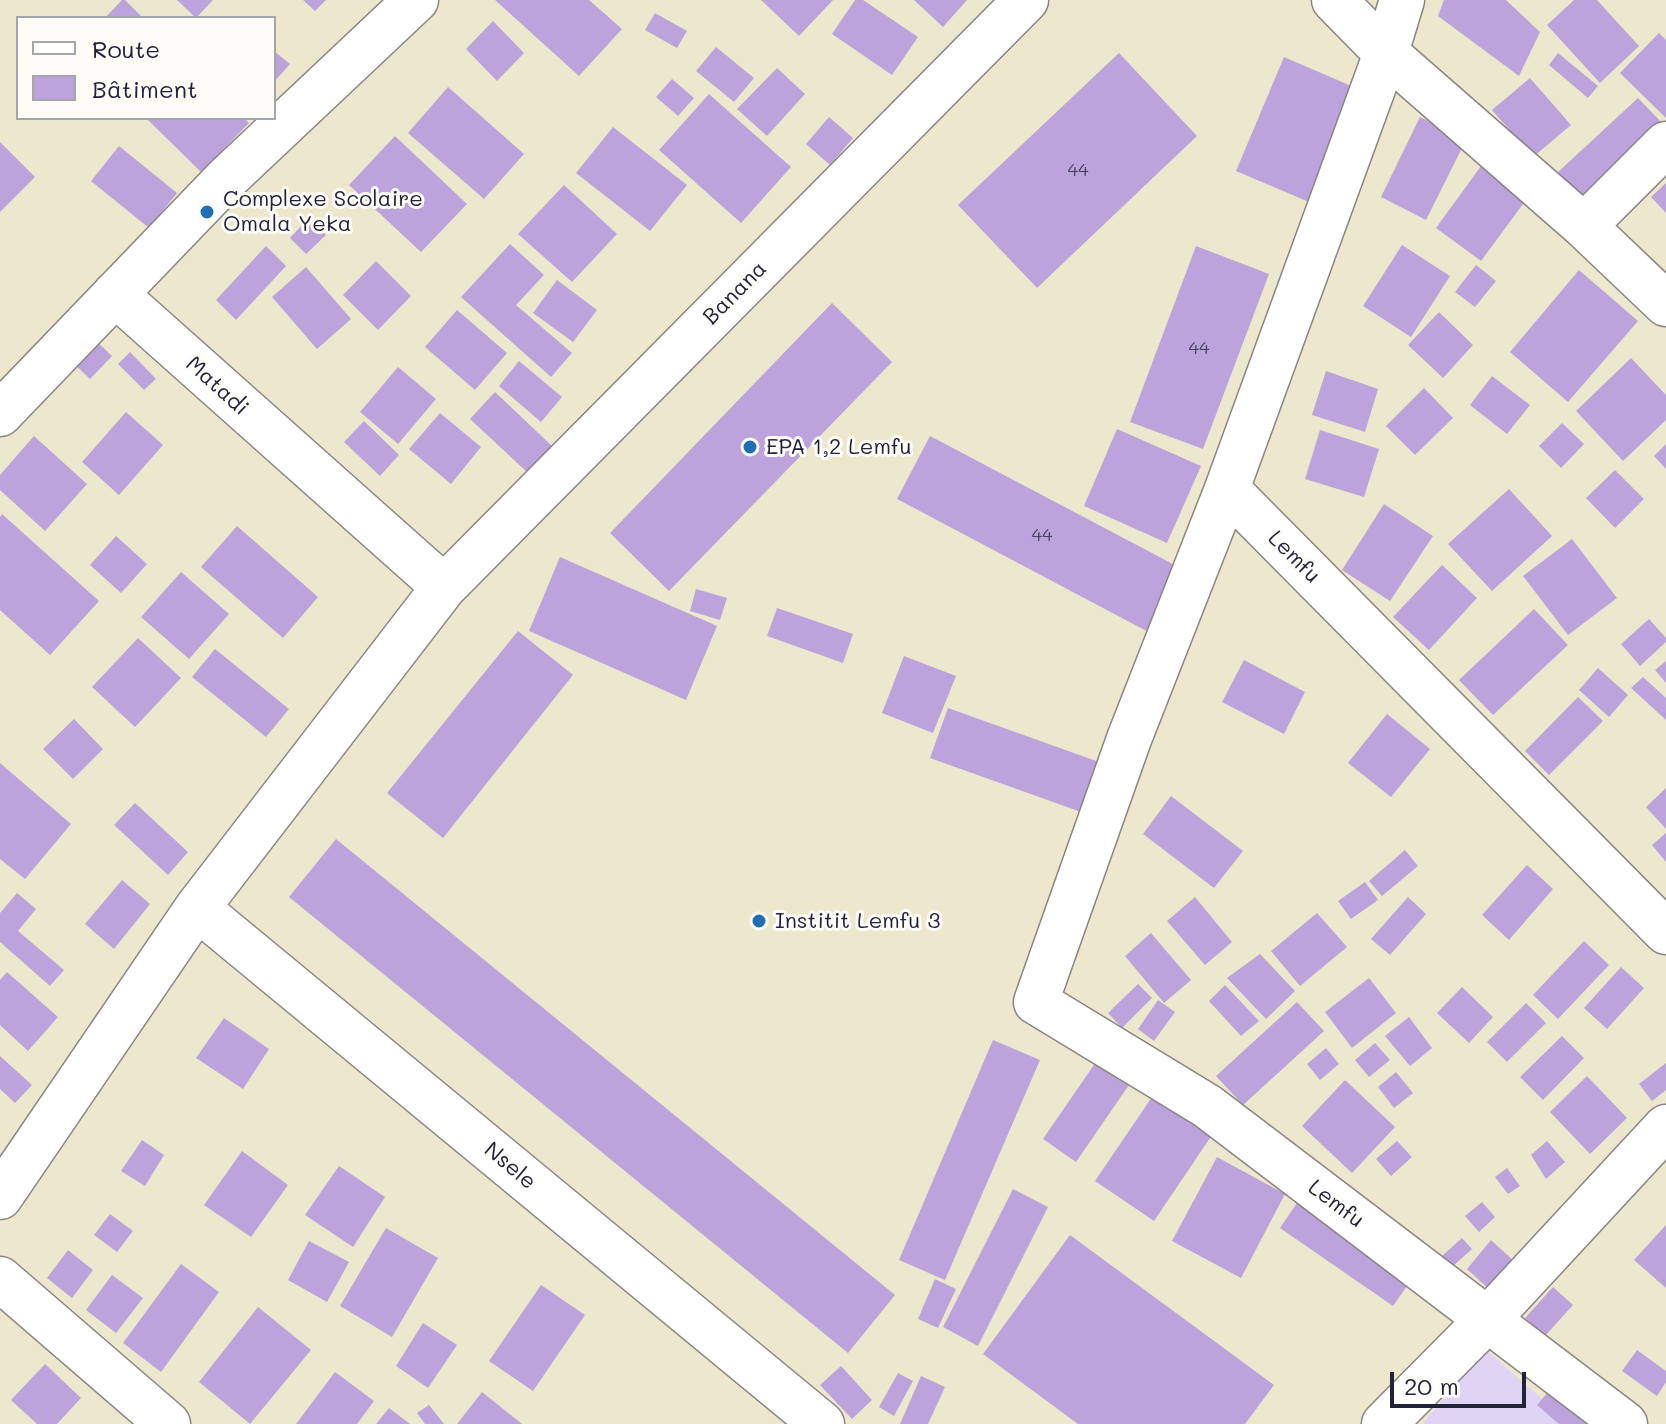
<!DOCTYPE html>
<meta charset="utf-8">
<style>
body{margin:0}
#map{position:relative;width:1666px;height:1424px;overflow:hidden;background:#ede8cd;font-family:Mali,sans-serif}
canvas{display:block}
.legend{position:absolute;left:16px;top:16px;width:260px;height:104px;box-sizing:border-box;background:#fdfcf7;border:2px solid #a5a5ac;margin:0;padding:10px 14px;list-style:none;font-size:24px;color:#22223b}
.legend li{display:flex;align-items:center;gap:16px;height:40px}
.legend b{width:40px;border:2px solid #a5a5ac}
.scale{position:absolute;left:1390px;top:1372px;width:136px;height:36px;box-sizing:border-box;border:4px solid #22223b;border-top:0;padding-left:10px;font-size:24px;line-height:28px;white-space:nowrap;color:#22223b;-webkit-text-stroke:6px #fdfcf7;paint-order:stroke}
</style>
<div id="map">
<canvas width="1666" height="1424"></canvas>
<ul class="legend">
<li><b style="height:10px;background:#fff"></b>Route</li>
<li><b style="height:22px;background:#bca3dc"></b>Bâtiment</li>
</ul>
<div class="scale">20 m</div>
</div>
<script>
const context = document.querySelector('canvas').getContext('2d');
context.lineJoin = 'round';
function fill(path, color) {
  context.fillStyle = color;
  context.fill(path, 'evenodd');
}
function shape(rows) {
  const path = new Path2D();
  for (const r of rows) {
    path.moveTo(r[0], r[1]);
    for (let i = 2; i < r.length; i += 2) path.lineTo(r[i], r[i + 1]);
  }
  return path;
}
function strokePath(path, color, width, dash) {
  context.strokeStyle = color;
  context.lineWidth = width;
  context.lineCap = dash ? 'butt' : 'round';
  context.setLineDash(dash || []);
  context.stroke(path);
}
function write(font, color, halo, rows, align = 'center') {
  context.font = font + ' Mali,sans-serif';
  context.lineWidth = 6;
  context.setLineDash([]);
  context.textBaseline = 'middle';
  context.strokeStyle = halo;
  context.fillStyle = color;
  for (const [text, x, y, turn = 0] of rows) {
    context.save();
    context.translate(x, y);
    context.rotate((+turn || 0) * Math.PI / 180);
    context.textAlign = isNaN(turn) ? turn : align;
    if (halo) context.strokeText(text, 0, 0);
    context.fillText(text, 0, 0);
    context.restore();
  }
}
fill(shape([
 [1486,1350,1571,1424,1422,1424]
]), '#e0d4f4');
fill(shape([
 [122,0,125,0,143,18,105,18],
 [177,0,213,0,196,18],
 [303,0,326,0,315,11],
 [495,0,589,0,622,29,579,76],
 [761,0,833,0,799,36],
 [855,0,863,0,918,37,892,75,832,34],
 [914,0,967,0,943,27],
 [1444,0,1506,0,1540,32,1519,76,1438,16],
 [1574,0,1597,0,1639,46,1600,83,1547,25],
 [655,13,687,31,677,48,645,30],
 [493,21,524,53,497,81,466,49],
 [1659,33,1666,40,1666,118,1620,73],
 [716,47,754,78,734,102,696,71],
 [274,51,290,64,274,82],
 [1119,53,1197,136,1037,288,958,205],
 [1558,53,1598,86,1588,98,1549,65],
 [1284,57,1356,88,1309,202,1236,171],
 [777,68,805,94,767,136,737,109],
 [1530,78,1571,125,1533,157,1492,110],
 [672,79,694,98,678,116,656,97],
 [448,87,524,154,484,199,408,133],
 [709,94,791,167,741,223,659,150],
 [1638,98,1666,127,1586,205,1557,173],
 [829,117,853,138,830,165,806,144],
 [1420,117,1466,140,1426,220,1381,197],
 [150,118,244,118,249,123,201,172,148,120],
 [613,127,687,185,650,231,576,173],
 [395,136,467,204,421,252,349,185],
 [0,142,35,177,0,212],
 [119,146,177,193,149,228,91,181],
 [1481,166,1526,200,1481,261,1436,228],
 [1666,183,1666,213,1651,197],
 [564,185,617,234,572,282,518,234],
 [309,218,326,235,306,254,290,238],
 [510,244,544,275,516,305,572,353,551,377,461,297],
 [1402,245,1450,276,1411,337,1363,306],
 [266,246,286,266,236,320,216,300],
 [1196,246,1269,274,1203,449,1130,422],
 [376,261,411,296,378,330,343,295],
 [1476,265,1496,281,1475,307,1455,292],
 [306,267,351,319,317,349,272,297],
 [1579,270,1638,321,1568,402,1510,352],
 [557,280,597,310,573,342,533,313],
 [832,303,892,362,669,591,610,533],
 [457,310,507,353,475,390,425,347],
 [1439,312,1473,345,1443,378,1408,345],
 [93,338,112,356,90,379,71,361],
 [130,352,156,379,144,390,118,364],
 [1631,358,1666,395,1666,420,1623,461,1576,411],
 [519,361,562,397,541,422,499,386],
 [398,367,436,399,398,444,360,412],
 [1326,371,1378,389,1365,432,1312,415],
 [1492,376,1530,405,1507,434,1470,405],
 [1424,388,1453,418,1415,455,1386,426],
 [495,392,553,447,528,473,470,419],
 [126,412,163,445,119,495,82,462],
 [440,413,481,447,451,484,409,449],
 [364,421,399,455,380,476,344,442],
 [1562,423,1584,444,1561,468,1539,446],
 [1117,429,1201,466,1167,543,1084,506],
 [1320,430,1379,449,1364,497,1305,479],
 [34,436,87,484,45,531,0,490,0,475],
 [930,436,1188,572,1154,635,897,499],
 [1666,444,1666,469,1654,456],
 [1615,470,1644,499,1615,528,1586,498],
 [1509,489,1552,536,1492,591,1448,544],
 [1384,504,1433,536,1390,601,1342,570],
 [2,514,99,601,50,655,0,610,0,517],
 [237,526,318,597,283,638,201,567],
 [116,536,147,564,121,593,90,565],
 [1572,539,1617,598,1568,635,1523,576],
 [560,557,717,626,686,700,529,631],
 [1442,565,1477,598,1429,650,1393,617],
 [181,572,229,614,189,659,141,617],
 [696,589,727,598,720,620,690,611],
 [777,608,853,634,843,663,767,636],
 [1534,609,1568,645,1493,715,1459,680],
 [1649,619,1666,638,1666,642,1640,666,1621,644],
 [518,631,573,675,443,838,387,793],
 [138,638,181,678,135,727,92,687],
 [215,649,289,709,266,737,192,677],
 [904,656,956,676,933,733,882,713],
 [1244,660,1305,692,1284,734,1222,702],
 [1666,661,1666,683,1655,670],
 [1598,668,1628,695,1609,717,1579,690],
 [1643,677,1666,698,1666,720,1631,688],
 [1578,697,1603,721,1549,775,1525,751],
 [948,708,1099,762,1081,812,930,758],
 [1387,714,1430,749,1391,797,1348,763],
 [74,719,103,749,73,779,43,749],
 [0,763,71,824,25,879,0,859],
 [1666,788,1666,829,1646,807],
 [1171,796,1243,851,1214,888,1143,834],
 [135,803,188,852,168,875,114,825],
 [1666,833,1666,862,1652,845],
 [336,839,895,1295,848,1353,289,897],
 [1405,850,1418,866,1382,896,1369,881],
 [1527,865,1553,889,1509,940,1482,915],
 [122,880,150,904,114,949,85,924],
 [1365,882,1378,900,1351,919,1338,901],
 [17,893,36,909,18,931,64,970,50,986,0,942,0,913],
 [1195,897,1232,942,1205,965,1167,921],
 [1408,897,1426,914,1390,955,1371,939],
 [1317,913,1347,947,1300,986,1271,951],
 [1151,933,1191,980,1164,1003,1125,956],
 [1584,941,1609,965,1558,1019,1533,995],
 [1260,954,1295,991,1266,1019,1227,978],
 [1621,967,1644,988,1607,1029,1584,1008],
 [7,972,58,1017,28,1051,0,1025,0,980],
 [1369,978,1396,1013,1352,1048,1325,1012],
 [1138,984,1152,998,1122,1028,1108,1013],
 [1225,985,1259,1021,1241,1036,1209,1001],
 [1462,987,1493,1017,1469,1043,1437,1013],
 [1158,1000,1175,1012,1154,1041,1138,1029],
 [1297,1002,1324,1031,1243,1105,1216,1076],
 [1526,1003,1546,1023,1507,1062,1487,1042],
 [1409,1017,1432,1048,1410,1066,1385,1036],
 [224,1018,269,1049,243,1089,196,1058],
 [1562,1036,1584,1058,1543,1100,1520,1077],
 [993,1040,1040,1060,945,1280,899,1260],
 [1375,1043,1390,1060,1369,1077,1355,1060],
 [1326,1048,1339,1064,1320,1080,1307,1064],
 [0,1056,32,1085,15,1103,0,1089],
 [1098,1059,1131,1082,1076,1162,1043,1139],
 [1666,1063,1666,1090,1652,1101,1639,1084],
 [1396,1072,1413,1093,1394,1108,1378,1087],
 [1587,1076,1627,1118,1590,1154,1550,1112],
 [1345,1080,1395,1127,1352,1173,1302,1126],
 [1156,1091,1214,1132,1154,1221,1095,1181],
 [142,1140,164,1155,145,1186,121,1171],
 [1397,1141,1412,1157,1391,1176,1376,1159],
 [1547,1141,1565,1162,1546,1179,1531,1155],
 [242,1151,288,1185,251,1237,204,1205],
 [1217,1157,1285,1194,1241,1278,1172,1241],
 [339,1166,385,1197,353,1247,305,1215],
 [1507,1168,1520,1186,1508,1194,1495,1177],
 [1013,1189,1048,1207,978,1346,943,1327],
 [1301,1197,1414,1276,1393,1306,1280,1228],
 [1482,1202,1495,1217,1479,1232,1465,1216],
 [110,1214,133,1231,117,1252,94,1235],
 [1666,1225,1666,1288,1634,1260],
 [386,1228,438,1258,392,1337,340,1306],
 [1070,1235,1274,1385,1245,1424,1078,1424,983,1354],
 [1462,1238,1472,1249,1452,1267,1442,1256],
 [1491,1240,1516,1263,1491,1291,1467,1269],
 [309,1241,349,1262,327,1302,288,1280],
 [68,1250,93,1270,72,1298,47,1278],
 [181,1264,219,1292,161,1372,123,1343],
 [112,1275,143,1298,116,1333,86,1310],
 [935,1279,956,1289,938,1328,918,1319],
 [541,1285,585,1315,533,1391,489,1361],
 [1553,1287,1573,1305,1545,1336,1525,1318],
 [258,1307,311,1350,250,1424,199,1382],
 [423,1323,457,1345,428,1388,396,1366],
 [1637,1350,1666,1371,1666,1382,1657,1396,1622,1371],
 [45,1364,81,1398,57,1424,37,1424,11,1400],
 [841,1366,872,1400,852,1419,820,1385],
 [335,1372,374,1401,357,1424,296,1424],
 [898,1373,913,1381,894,1416,879,1407],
 [921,1376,945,1387,928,1424,900,1424],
 [1554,1385,1600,1424,1559,1424,1537,1405],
 [482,1392,522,1424,457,1424],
 [429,1405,444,1424,425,1424,417,1413],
 [389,1408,410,1424,376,1424]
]), '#bca3dc');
const minor = shape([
 [1334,0,1386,53,1584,226,1666,304],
 [1402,0,1386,53,1227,489,1129,739,1036,1002,1207,1106,1625,1424],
 [1584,226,1666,144],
 [115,294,444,587],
 [0,414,226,179,416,0],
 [1227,489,1666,932],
 [197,908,822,1424],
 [0,1197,197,908,444,587,1026,0],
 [0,1279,168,1424],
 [1384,1424,1488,1319,1666,1127]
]);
strokePath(minor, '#888584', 47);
strokePath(minor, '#fff', 44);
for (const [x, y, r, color] of [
 [207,212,8,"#1f6fb2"],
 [750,447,8,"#1f6fb2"],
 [759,921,8,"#1f6fb2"]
]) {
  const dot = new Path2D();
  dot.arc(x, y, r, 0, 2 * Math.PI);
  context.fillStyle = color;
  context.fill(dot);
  strokePath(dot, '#fdfcf7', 3);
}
write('18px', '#484263', null, [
 ["44",1078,170],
 ["44",1199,348],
 ["44",1042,535]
]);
write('22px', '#22223b', '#fdfcf7', [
 ["Complexe Scolaire",223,199],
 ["Omala Yeka",223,224],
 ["EPA 1,2 Lemfu",766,447],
 ["Institit Lemfu 3",775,921]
], 'left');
write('22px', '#22223b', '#fdfcf7', [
 ["Banana",735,293,-45],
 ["Matadi",217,386,42],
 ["Lemfu",1294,557,45],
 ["Nsele",510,1166,40],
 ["Lemfu",1336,1204,37]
]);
</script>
